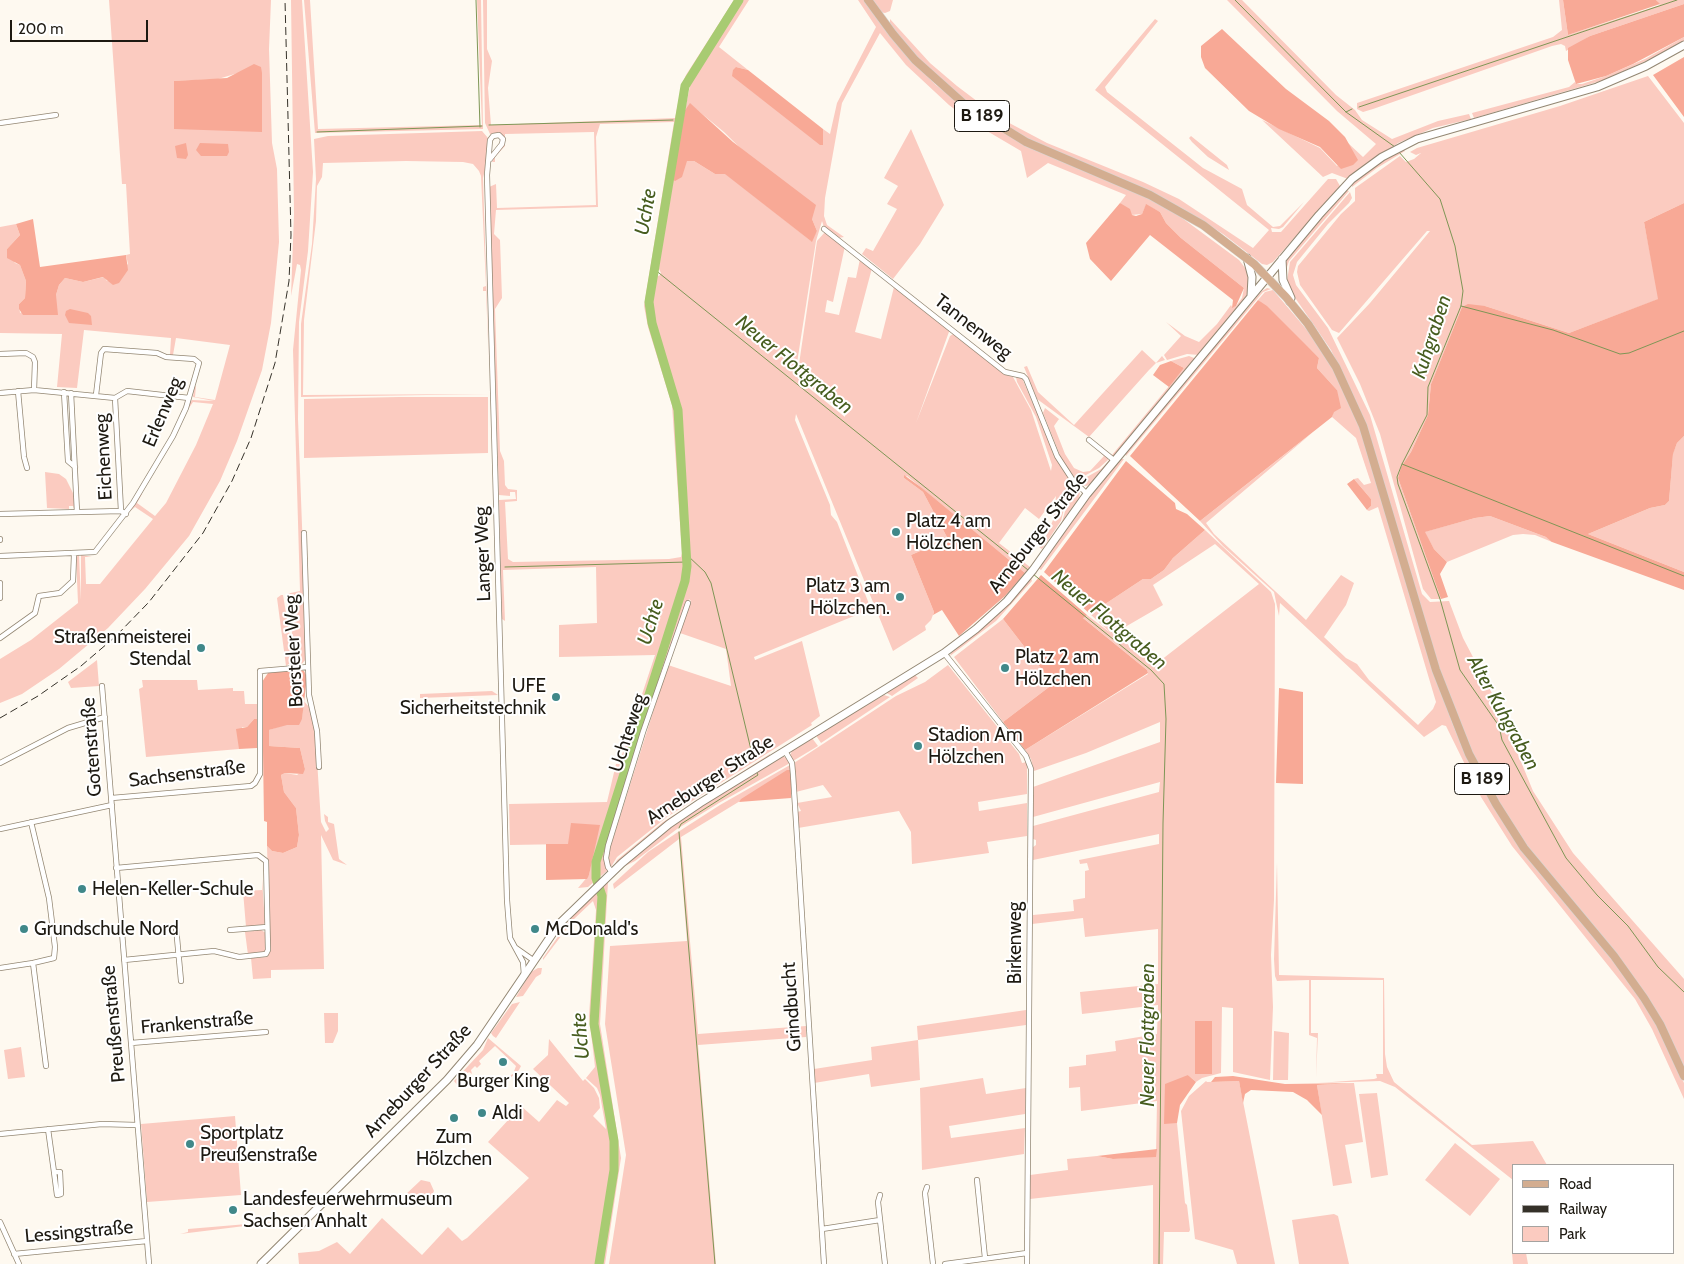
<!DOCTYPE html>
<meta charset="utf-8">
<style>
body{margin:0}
#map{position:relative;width:1684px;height:1264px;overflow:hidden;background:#fef9f0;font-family:Cabin,sans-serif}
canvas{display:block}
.legend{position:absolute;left:1512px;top:1164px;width:162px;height:90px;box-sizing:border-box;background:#fff;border:1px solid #a5a3a0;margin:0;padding:6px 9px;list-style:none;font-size:15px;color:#1d1911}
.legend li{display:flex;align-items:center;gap:10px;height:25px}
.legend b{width:25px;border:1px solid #a5a3a0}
.scale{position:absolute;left:10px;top:20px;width:138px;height:22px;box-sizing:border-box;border:2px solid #1d1911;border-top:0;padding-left:6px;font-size:15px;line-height:18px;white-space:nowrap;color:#1d1911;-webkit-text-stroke:4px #fff;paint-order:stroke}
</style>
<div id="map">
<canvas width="1684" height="1264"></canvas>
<ul class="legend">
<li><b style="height:6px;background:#d3ad90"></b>Road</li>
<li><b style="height:6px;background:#353129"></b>Railway</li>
<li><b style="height:14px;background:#fbcbc0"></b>Park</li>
</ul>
<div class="scale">200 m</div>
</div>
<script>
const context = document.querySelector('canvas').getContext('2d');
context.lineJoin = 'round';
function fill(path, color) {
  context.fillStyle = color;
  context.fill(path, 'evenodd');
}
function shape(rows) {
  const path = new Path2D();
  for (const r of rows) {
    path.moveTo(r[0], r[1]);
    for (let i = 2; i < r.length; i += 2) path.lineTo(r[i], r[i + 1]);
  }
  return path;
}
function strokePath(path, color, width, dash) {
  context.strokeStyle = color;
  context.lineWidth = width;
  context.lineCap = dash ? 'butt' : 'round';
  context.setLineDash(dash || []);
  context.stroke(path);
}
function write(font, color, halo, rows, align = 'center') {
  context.font = font + ' Cabin,sans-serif';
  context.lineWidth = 4;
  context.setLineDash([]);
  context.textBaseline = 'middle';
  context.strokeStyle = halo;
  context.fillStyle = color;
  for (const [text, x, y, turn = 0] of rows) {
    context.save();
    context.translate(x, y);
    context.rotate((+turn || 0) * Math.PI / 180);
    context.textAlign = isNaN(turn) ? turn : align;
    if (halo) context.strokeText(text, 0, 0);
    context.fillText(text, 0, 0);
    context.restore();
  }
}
fill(shape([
 [109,0,271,0,269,49,272,143,277,169,279,242,271,323,262,370,237,441,220,481,189,536,145,589,108,628,59,669,22,694,0,703,0,659,31,640,78,603,76,557,79,555,81,600,81,555,92,557,85,557,86,584,100,584,153,519,135,507,128,513,140,494,142,494,137,503,155,516,166,503,196,445,213,404,193,402,189,408,190,402,192,400,214,401,193,397,194,387,196,386,195,397,215,400,230,345,176,338,173,355,170,355,171,338,84,330,77,388,57,387,62,334,0,333,0,227,16,224,20,235,7,249,15,263,20,265,26,281,25,298,19,304,20,313,56,295,59,285,65,278,83,282,104,277,107,281,128,264,126,255,130,254,126,184,122,184],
 [238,73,262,73,261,131,174,128,174,81,218,79],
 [291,0,302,0,313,172,308,251,299,322,298,419,307,658,301,665,298,664,296,659,286,594,300,591,293,350,301,270,300,265,297,264,291,296,294,214],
 [304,0,310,0,318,129,482,125,477,0,481,0,483,129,315,133],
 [483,0,487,0,487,49,492,61,488,88,491,125,675,118,682,84,686,75,734,0,737,0,683,86,647,302,653,331,676,407,679,460,682,459,678,399,654,325,651,305,655,274,659,276,661,273,658,267,672,179,673,180,686,161,694,161,715,174,725,173,811,241,817,231,812,219,724,132,690,104,685,110,691,81,696,70,742,0,749,0,719,47,748,70,736,67,752,91,823,145,823,129,830,134,837,103,876,27,858,0,864,0,914,63,936,85,972,112,1032,149,1141,194,1174,212,1239,260,1249,273,1250,287,1247,295,1199,355,1187,354,1167,360,1164,355,1181,336,1166,322,1185,336,1199,342,1217,324,1231,305,1232,307,1236,306,1242,298,1244,288,1181,238,1166,223,1160,212,1146,205,1142,214,1131,215,1120,203,1126,195,1048,163,1027,178,1021,151,970,121,949,105,906,65,880,33,842,103,825,198,824,216,827,225,844,237,838,238,824,227,822,221,816,241,797,363,797,376,800,381,845,417,845,414,803,381,798,371,817,241,825,232,845,246,833,302,827,300,825,312,839,315,848,277,856,278,860,259,872,268,855,332,881,339,894,287,950,329,916,423,950,336,953,334,957,335,1006,375,1013,377,1031,410,1051,471,1052,465,1036,417,1017,382,1016,377,1022,378,1054,452,1075,486,1066,501,1061,521,1042,549,1039,547,1044,541,1053,520,1056,496,1039,519,1025,508,999,543,1030,567,1025,573,907,476,904,478,923,492,948,539,911,555,934,612,931,620,925,626,926,630,893,651,796,414,795,420,830,505,831,515,837,522,871,609,754,657,755,660,802,641,820,716,811,723,812,725,667,817,617,857,611,867,607,862,611,845,668,665,731,686,726,649,680,633,691,601,689,599,655,690,606,845,604,858,608,870,588,887,578,888,589,875,592,857,568,844,510,845,509,804,607,802,616,764,619,764,655,655,559,657,559,625,597,623,596,567,503,570,505,621,502,619,499,500,516,499,515,492,510,492,510,496,499,495,489,187,496,184,497,208,596,205,594,132,505,134,505,146,495,157,495,162,492,162,494,157,503,147,504,139,490,134,485,123],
 [674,122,644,306,648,327,672,405,682,553,681,557,669,559,513,562,508,559,505,502,517,501,517,490,508,489,505,485,504,461,500,451,495,309,502,298,500,240,494,234,496,210,598,207,596,137,600,124],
 [871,0,893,0,890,11,885,13,880,12],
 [1227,0,1242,0,1336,95,1355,110,1362,120,1392,139,1438,121,1469,114,1471,119,1433,128,1398,143,1348,179,1332,173,1323,177,1262,120,1320,148,1337,166,1352,153,1348,143,1363,157,1376,144,1337,111],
 [1559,0,1563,0,1568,35,1660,5,1656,0,1684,0,1684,4,1590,36,1566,51,1565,46,1561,44,1552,46,1373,109,1363,112,1357,109,1357,103,1553,37,1562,30],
 [890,19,930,63,957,86,998,117,1047,143,1143,182,1179,199,1253,248,1269,230,1095,90,1155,19,1158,21,1105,87,1107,92,1203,168,1242,189,1247,205,1273,227,1280,226,1304,202,1283,227,1279,229,1271,228,1272,232,1281,232,1328,179,1336,179,1340,186,1273,262,1267,265,1262,264,1223,234,1183,209,1141,188,1027,140,975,108,923,65,890,27],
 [1684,37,1684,41,1672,49,1604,80,1474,118,1472,113,1569,87,1575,82,1577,84,1582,84,1606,76,1645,59],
 [1648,76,1684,123,1684,203,1644,222,1659,299,1569,333,1485,306,1462,307,1431,384,1428,415,1411,452,1401,467,1398,478,1441,599,1431,599,1423,589,1380,434,1360,384,1337,338,1370,303,1430,231,1427,231,1339,333,1332,330,1300,285,1297,272,1298,266,1341,214,1355,201,1355,188,1400,156,1406,162,1414,159,1421,153,1416,155,1410,152,1417,148,1560,106],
 [911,129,944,205,920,244,893,279,862,254,866,248,873,251,897,209,887,204,898,186,884,178],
 [482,131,488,138,487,161,483,178,489,366,486,291,483,291,483,287,486,286,481,176,479,171,473,164,463,162,406,161,323,163,322,177,317,186,316,221,304,320,303,395,490,394,301,397,301,324,312,244,316,179,314,139,328,136],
 [1191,136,1227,165,1229,170,1208,157,1192,142,1189,138],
 [1403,148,1405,151,1377,168,1352,187,1352,183,1375,164],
 [1346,190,1349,191,1289,261,1286,270,1285,264,1290,254,1332,203],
 [1350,192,1352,198,1349,203,1328,224,1297,262,1293,275,1296,285,1328,328,1370,415,1422,594,1430,602,1449,601,1463,638,1496,701,1533,791,1573,853,1684,979,1684,1069,1660,1020,1531,852,1511,823,1475,759,1437,664,1362,417,1331,350,1289,289,1287,281,1290,262],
 [1267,288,1271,289,1263,292,1126,456,1125,453,1184,382,1262,291],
 [1273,290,1318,343,1339,380,1362,432,1436,679,1455,730,1481,785,1534,866,1628,979,1658,1027,1670,1051,1684,1083,1684,1099,1652,1029,1635,999,1512,846,1481,797,1446,726,1442,725,1424,737,1280,603,1279,616,1274,592,1223,546,1200,521,1312,433,1206,523,1214,534,1306,620,1341,575,1354,583,1346,605,1324,637,1346,658,1357,664,1369,680,1418,725,1433,709,1436,702,1378,507,1369,511,1367,510,1371,506,1371,499,1354,479,1358,478,1364,485,1371,483,1356,438,1332,417,1337,390,1317,368,1319,358,1258,300,1265,292],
 [1142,350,1156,363,1162,356,1165,360,1156,363,1149,370,1089,437,1037,399,1024,367,1027,366,1038,392,1074,425],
 [1189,356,1194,358,1194,360,1115,457,1110,456,1100,448,1112,455,1184,368,1171,361],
 [399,397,488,397,488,453,304,458,304,399],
 [1045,408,1087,441,1059,419,1054,426,1065,454,1074,468,1083,472,1090,471,1104,456,1089,442,1109,459,1099,468,1084,476,1078,483,1061,458,1043,413],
 [1684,436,1684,572,1588,534,1650,508,1665,505,1669,501,1673,453,1677,443],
 [1120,459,1124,459,1041,570,1038,568,1087,499],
 [1110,460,1110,463,1092,484,1086,486,1079,484,1085,478,1101,469],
 [45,472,59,474,66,479,74,495,74,509,73,506,69,506,69,509,47,508],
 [1076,487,1080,492,1079,498,1062,522,1068,501],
 [1490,516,1546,537,1552,540,1552,542,1535,535,1523,534,1513,535,1447,562,1434,549,1424,532,1475,518],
 [1205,530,1271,592,1275,604,1274,900,1271,955,1273,1007,1270,1080,1233,1072,1233,1008,1222,1007,1221,1073,1202,1078,1196,1082,1188,1075,1164,1123,1177,1123,1185,1203,1187,1205,1190,1230,1189,1232,1164,1232,1163,1264,1153,1264,1153,1185,1030,1199,1030,1175,1068,1170,1067,1159,1097,1156,1113,1159,1156,1156,1157,1101,1081,1111,1080,1087,1069,1088,1069,1067,1086,1065,1086,1055,1116,1051,1115,1041,1157,1034,1158,1005,1082,1014,1080,992,1158,984,1158,929,1085,937,1083,918,1032,924,1033,915,1074,911,1073,900,1085,898,1085,871,1089,870,1087,863,1080,864,1079,860,1159,844,1159,834,1033,860,1033,847,1036,845,1036,840,1033,839,1033,826,1159,792,1160,782,1033,817,1033,787,1160,742,1160,722,1086,753,1034,771,1031,759,1025,750,1148,674,1147,670,1082,617,1087,615,1112,634,1090,614,1143,579,1151,579,1164,570,1173,558],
 [1215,544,1259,584,1156,664,1113,634,1163,605,1153,585],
 [1195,1021,1212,1021,1212,1074],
 [1031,578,1032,581,996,621,950,656,952,651,1005,607],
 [281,595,283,595,293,655,290,663,286,666,277,598],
 [1003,619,1053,684,1003,722,954,657],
 [97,660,99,686,71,688,68,682],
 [948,665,1019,754,1022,763,1027,762,1027,794,978,802,979,811,1027,803,1027,836,987,842,989,853,912,864,911,832,899,811,798,828,797,812,801,811,797,803,832,797,823,785,796,792,794,763,896,696,925,682],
 [915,675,918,678,892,696,885,692],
 [142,680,197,680,198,690,233,688,233,691,244,691,245,704,257,704,257,719,254,719,247,727,242,727,239,749,146,757,139,689,143,687],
 [492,691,498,695,420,698,420,694],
 [884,695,890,697,821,743,817,737,817,734],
 [303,700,309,707,315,729,321,822,326,832,329,829,325,821,324,814,328,817,328,822,334,824,339,859,347,865,333,860,321,835,324,969,271,970,271,978,253,979,251,958,267,957,270,952,267,846,272,851,283,853,297,847,299,835,296,808,284,792,281,775,285,773,297,775,305,769,300,748,269,746,269,730,302,719],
 [812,738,818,746,793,761,790,756,793,748],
 [770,754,770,757,613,868,617,860,663,822],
 [781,756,787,758,790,763,719,803,677,829,635,861,621,868,690,812],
 [790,765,791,770,681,837,698,1034,806,1026,806,1037,698,1045,716,1264,609,1264,626,1155,605,1024,610,946,687,941,679,839,614,889,613,884,648,852,678,832,720,805],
 [1277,862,1279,975,1384,978,1385,1054,1387,1067,1394,1082,1472,1145,1533,1141,1547,1165,1513,1165,1513,1180,1395,1087,1380,1081,1318,1083,1374,1079,1377,1078,1376,1074,1383,1074,1383,980,1311,980,1311,1033,1318,1033,1316,1078,1317,1038,1309,1035,1309,980,1277,981,1275,976,1274,959],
 [262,879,265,923,261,926,246,927,243,891,262,890],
 [608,882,600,1024,621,1158,605,1264,299,1264,298,1253,319,1251,337,1242,350,1254,382,1218,422,1255,448,1227,462,1241,467,1238,529,1178,488,1142,521,1106,539,1122,557,1100,566,1106,569,1103,533,1069,548,1055,549,1039,583,1081,585,1079,594,1088,599,1098,600,1108,593,1116,606,1129,600,1095,597,1088,586,1078,595,1067,589,1016,596,910,593,901,574,919,543,960,543,958,571,918,594,894,599,894,598,890],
 [261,930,266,933,265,952,248,955,245,932],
 [538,968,542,968,541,974,536,977,523,996,516,997,531,972],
 [520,1002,496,1038,493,1036,491,1033,512,1004],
 [1026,1010,1026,1025,918,1040,920,1080,871,1087,869,1074,814,1083,814,1069,872,1060,871,1047,918,1040,917,1026],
 [324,1013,338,1013,338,1031,333,1043,325,1043],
 [1274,1031,1289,1033,1288,1080,1273,1080],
 [488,1038,521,1066,519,1070,507,1081,505,1078,513,1074,516,1066,495,1046,479,1061,481,1064,477,1068,475,1066,471,1070,472,1074,469,1072,465,1076,466,1080,463,1078,459,1083,460,1087,458,1086,454,1081,483,1050],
 [21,1047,25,1077,8,1079,4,1050],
 [983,1078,986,1094,1026,1088,1025,1114,949,1126,951,1138,1025,1128,1024,1154,922,1170,920,1088],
 [1206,1081,1207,1082,1239,1081,1275,1264,1237,1264,1233,1250,1195,1239,1181,1111,1189,1096],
 [1354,1083,1363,1142,1345,1145,1352,1183,1333,1186,1317,1085],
 [1377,1093,1388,1175,1371,1178,1359,1094],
 [235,1116,241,1195,147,1202,141,1124],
 [1455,1143,1500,1179,1470,1216,1425,1180],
 [421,1180,430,1182,434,1191,429,1201,421,1206,411,1198,409,1200,404,1196],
 [1334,1214,1338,1216,1349,1264,1299,1264,1292,1220],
 [271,1222,261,1224,180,1234,188,1232,188,1229],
 [1512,1253,1526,1253,1528,1264,1513,1264]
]), '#fbcbc0');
fill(shape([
 [1563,0,1656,0,1660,4,1568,35],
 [1684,4,1684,37,1633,64,1606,76,1576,84,1568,60,1568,48,1590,36],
 [1222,29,1286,89,1329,121,1345,137,1358,160,1353,165,1341,169,1320,147,1279,129,1249,111,1205,68,1201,57,1201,46],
 [1684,57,1684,117,1653,75],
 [254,64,261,67,262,73,262,132,174,129,174,81,227,78],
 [736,67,748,70,823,129,823,145,820,145,732,76,733,70],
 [690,103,733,142,816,205,812,219,817,231,812,242,725,174,715,174,694,161,687,161,682,177,675,181,672,179,685,110],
 [186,143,188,155,186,159,177,158,175,146],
 [200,143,228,144,229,152,227,156,201,156,196,150],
 [1120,203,1130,209,1132,215,1136,216,1142,214,1146,204,1160,212,1166,223,1181,238,1244,288,1236,306,1232,308,1233,300,1150,235,1111,281,1090,259,1086,243],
 [1684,203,1684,436,1677,443,1673,454,1669,501,1665,505,1650,508,1588,534,1684,572,1684,590,1552,542,1546,537,1490,516,1475,518,1425,532,1434,549,1447,562,1440,574,1448,597,1441,599,1398,478,1401,467,1411,452,1428,415,1431,384,1462,307,1468,304,1485,306,1569,333,1658,299,1644,222],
 [33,219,40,267,126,255,128,270,119,283,113,285,103,277,83,282,65,278,59,285,56,295,58,315,23,315,19,309,19,304,25,298,26,281,20,265,7,258,7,249,20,235,16,224],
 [1258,300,1267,306,1319,358,1317,368,1337,390,1341,408,1334,412,1332,417,1200,521,1130,456],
 [70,309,88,313,91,316,92,325,69,323,65,315,66,311],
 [1171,361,1184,368,1169,387,1153,375,1160,365],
 [1126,461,1175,503,1176,509,1187,514,1205,530,1173,558,1164,570,1151,579,1143,579,1090,614,1044,572],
 [904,475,922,488,1025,573,1005,596,959,636,942,610,933,615,934,612,911,555,948,539,923,492,904,478],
 [1354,479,1371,499,1371,506,1367,510,1347,484],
 [1041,575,1087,615,1083,618,1147,670,1148,673,1025,750,1003,722,1053,684,1003,619],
 [298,669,304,671,307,677,302,719,299,725,287,725,269,730,269,746,300,748,305,769,303,774,285,773,281,775,284,792,296,808,299,835,297,847,283,853,272,851,267,846,267,822,264,821,262,682,268,673],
 [1279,688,1303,692,1303,784,1276,783],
 [254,719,257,719,257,748,239,749,236,729,247,727],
 [787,770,791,770,791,798,739,802,741,799],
 [571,823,600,825,589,875,587,879,546,880,546,844,568,844],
 [1195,1021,1212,1021,1212,1074,1195,1074],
 [1188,1075,1196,1082,1180,1105,1177,1123,1164,1124,1165,1084],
 [1233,1076,1285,1084,1354,1083,1317,1085,1322,1115,1307,1100,1293,1092,1251,1090,1245,1094,1243,1103,1239,1081,1211,1082,1215,1077],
 [1157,1149,1156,1157,1113,1159,1097,1156]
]), '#f8a996');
strokePath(shape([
 [476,0,480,127],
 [1235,0,1346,112,1395,147],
 [1359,107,1677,0],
 [1346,112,1352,109],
 [678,120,680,120],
 [489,125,673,120],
 [317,132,482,126],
 [1399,152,1440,199,1455,246,1463,291,1461,306,1428,387,1427,415,1402,464,1684,576],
 [654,269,1028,570],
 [1461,306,1553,330,1620,354,1629,353,1684,331],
 [1402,464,1397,477,1398,484,1440,599,1460,670,1499,726,1502,740,1566,858,1597,895,1628,926,1658,967,1684,992],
 [687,555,705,572,711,583,753,758],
 [505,567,687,562],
 [1033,574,1151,670,1164,684,1166,719,1163,823,1159,1264],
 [679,828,681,824,758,775,757,773],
 [679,832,715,1264]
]), '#7e9655', 1);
strokePath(shape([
 [599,1264,614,1170,614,1141,594,1024,602,896,596,878,596,862,685,581,687,566,678,410,652,323,649,302,685,86,739,0]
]), '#a8cb72', 9);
const minor = shape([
 [0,123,56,115],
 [490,159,502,144,503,139,499,135,493,136,490,140,487,175,507,900,510,938,523,962,524,975],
 [824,229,1005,372,1023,376,1026,379,1057,456,1072,479,1087,494],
 [0,354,26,353,33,357,35,362,34,390],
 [18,391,24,457,27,468],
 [64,392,68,461,75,467],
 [0,393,34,390,115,398],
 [71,393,77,512],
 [115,398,121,511],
 [115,398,127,391,189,398],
 [1089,440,1115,461],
 [0,514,121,511,126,514],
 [304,533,309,695,317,731,319,767],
 [0,539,0,540],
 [0,556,95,552,133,503,173,436,186,408,199,363,194,359,166,357,157,353,104,349,101,353,96,395],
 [0,583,0,598],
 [0,638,35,613,39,596,60,593,73,581,74,555],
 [944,653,1026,756,1031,769,1027,1264],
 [102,686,149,1264],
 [785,751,792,763,793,774,824,1264],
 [0,763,68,728,105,717],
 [112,798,251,786,255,783,260,774,260,671,308,667],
 [31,822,49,898,55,947,54,958,33,963,46,1066],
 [0,829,112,805],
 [116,868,258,855,266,861,268,950,266,954,239,957,214,951,124,960],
 [612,872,608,867,606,858,608,846,643,732,688,603],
 [176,927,181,981],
 [230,930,267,927],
 [516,948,533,960],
 [0,968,33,963],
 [131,1043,266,1032],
 [48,1129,54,1172,57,1195,61,1194,60,1172,54,1172],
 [0,1134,102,1124,137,1125],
 [977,1180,985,1258],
 [927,1187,925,1193,933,1264],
 [880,1195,878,1202,885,1264],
 [0,1222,19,1264],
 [822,1229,880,1220],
 [14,1254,147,1241],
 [945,1264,1027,1253]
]);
const secondary = shape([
 [1247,258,1252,277,1251,296],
 [1282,259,1283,280,1291,298,1290,302],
 [261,1264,447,1080,477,1045,559,924,622,863,669,824,700,803,944,653,976,629,1007,601,1033,570,1087,494,1319,215,1352,179,1382,157,1417,139,1597,87,1646,66,1684,45]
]);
const primary = shape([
 [868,0,893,34,915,60,963,103,1026,142,1150,195,1203,225,1254,264,1286,297,1308,324,1336,367,1363,426,1436,670,1469,754,1496,804,1524,848,1614,956,1644,998,1660,1024,1684,1076]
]);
strokePath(minor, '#938773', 6);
strokePath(secondary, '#938773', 9);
strokePath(primary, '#d6d6d4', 9);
strokePath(minor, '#fff', 4.5);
strokePath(secondary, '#fff', 7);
strokePath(primary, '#d3ad90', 8);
strokePath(shape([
 [0,718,38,696,81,666,115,637,149,602,203,533,232,481,251,438,275,363,289,281,291,235,285,0]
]), '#353129', 1, [8, 4]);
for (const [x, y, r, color] of [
 [896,532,5,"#408889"],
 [900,597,5,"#408889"],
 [201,648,5,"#408889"],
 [1005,668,5,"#408889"],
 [556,697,5,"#408889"],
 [918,746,5,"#408889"],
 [82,889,5,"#408889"],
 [24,929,5,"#408889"],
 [535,929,5,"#408889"],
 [503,1062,5,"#408889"],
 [482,1113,5,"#408889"],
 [454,1118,5,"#408889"],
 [190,1144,5,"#408889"],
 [233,1210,5,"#408889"]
]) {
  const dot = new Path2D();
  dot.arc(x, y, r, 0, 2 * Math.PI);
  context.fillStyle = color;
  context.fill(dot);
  strokePath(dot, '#fff', 2);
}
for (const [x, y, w] of [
 [982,116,55],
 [1482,779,55]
]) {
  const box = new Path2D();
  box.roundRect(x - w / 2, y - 15.5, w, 31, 4);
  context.fillStyle = '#fff';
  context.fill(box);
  strokePath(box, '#1d1911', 1);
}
write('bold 18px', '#1d1911', null, [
 ["B 189",982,116],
 ["B 189",1482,779]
]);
write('19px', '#1d1911', '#fff', [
 ["Tannenweg",973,327,38],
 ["Erlenweg",163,412,-67],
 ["Eichenweg",104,457,-93],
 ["Arneburger Straße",1038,533,-52],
 ["Langer Weg",483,554,-92],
 ["Borsteler Weg",294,651,-93],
 ["Uchteweg",628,733,-72],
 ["Gotenstraße",92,747,-94],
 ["Sachsenstraße",187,774,-7],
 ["Arneburger Straße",710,780,-33],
 ["Birkenweg",1015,943,-90],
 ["Grindbucht",792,1007,-94],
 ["Frankenstraße",197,1023,-5],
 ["Preußenstraße",114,1024,-95],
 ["Arneburger Straße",418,1081,-47],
 ["Lessingstraße",79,1232,-5]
]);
write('19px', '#1d1911', '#fff', [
 ["Platz 4 am",906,521],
 ["Hölzchen",906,543],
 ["Platz 3 am",890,586,"right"],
 ["Hölzchen.",890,608,"right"],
 ["Straßenmeisterei",191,637,"right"],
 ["Stendal",191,659,"right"],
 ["Platz 2 am",1015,657],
 ["Hölzchen",1015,679],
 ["UFE",546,686,"right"],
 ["Sicherheitstechnik",546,708,"right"],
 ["Stadion Am",928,735],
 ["Hölzchen",928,757],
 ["Helen-Keller-Schule",92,889],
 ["Grundschule Nord",34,929],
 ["McDonald's",545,929],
 ["Burger King",503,1081,"center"],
 ["Aldi",492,1113],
 ["Sportplatz",200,1133],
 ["Preußenstraße",200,1155],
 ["Zum",454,1137,"center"],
 ["Hõlzchen",454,1159,"center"],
 ["Landesfeuerwehrmuseum",243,1199],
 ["Sachsen Anhalt",243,1221]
], 'left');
write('italic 20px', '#475d1f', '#fff', [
 ["Uchte",646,212,-80],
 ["Kuhgraben",1432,337,-72],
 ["Neuer Flottgraben",794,365,39],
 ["Neuer Flottgraben",1109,620,40],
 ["Uchte",651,622,-73],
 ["Alter Kuhgraben",1503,713,61],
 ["Neuer Flottgraben",1148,1035,-90],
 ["Uchte",581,1036,-95]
]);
</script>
